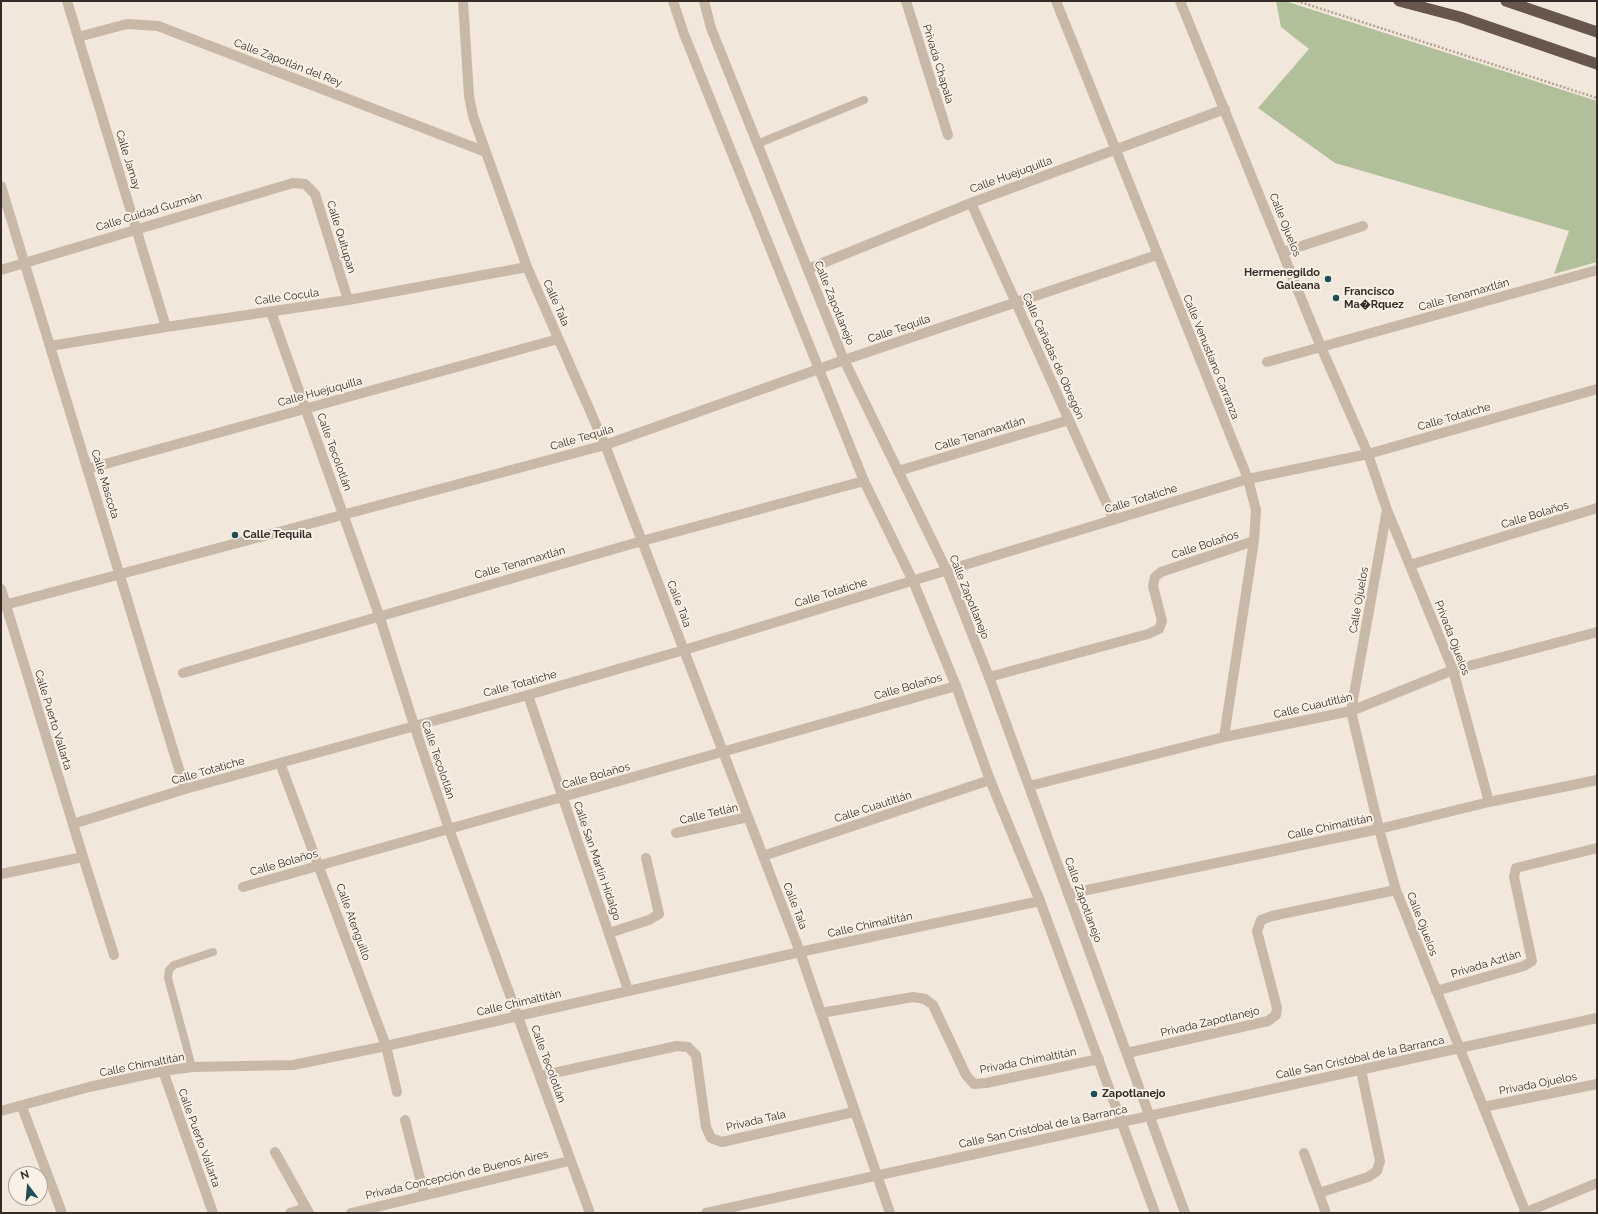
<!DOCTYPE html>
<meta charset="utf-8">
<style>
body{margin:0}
#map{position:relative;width:1598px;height:1214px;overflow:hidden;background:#f1e7da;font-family:Raleway,sans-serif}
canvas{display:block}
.frame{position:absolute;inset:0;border:2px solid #352c27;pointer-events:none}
.north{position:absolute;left:8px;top:1166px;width:40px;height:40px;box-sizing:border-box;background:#f9f1e6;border:1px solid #aba29a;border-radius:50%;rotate:344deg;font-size:11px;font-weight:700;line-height:16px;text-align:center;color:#352c27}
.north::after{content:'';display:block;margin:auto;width:14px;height:18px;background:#1e4f55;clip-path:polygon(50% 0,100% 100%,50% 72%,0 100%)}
</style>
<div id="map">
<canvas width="1598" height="1214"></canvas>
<div class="frame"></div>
<div class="north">N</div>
</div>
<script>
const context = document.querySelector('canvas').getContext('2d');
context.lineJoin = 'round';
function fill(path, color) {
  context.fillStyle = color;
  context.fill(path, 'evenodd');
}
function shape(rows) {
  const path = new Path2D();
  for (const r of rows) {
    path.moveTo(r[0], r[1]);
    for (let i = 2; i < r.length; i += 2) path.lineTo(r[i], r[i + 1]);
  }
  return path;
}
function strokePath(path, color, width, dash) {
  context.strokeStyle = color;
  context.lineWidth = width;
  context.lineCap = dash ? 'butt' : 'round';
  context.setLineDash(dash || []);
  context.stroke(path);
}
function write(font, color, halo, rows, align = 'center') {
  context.font = font + ' Raleway,sans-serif';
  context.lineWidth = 4;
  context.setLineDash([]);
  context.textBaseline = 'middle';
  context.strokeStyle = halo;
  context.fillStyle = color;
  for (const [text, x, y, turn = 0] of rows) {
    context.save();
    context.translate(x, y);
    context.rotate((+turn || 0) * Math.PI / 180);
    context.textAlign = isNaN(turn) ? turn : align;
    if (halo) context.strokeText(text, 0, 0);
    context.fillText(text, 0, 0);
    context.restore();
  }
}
fill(shape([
 [1276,1,1285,1,1597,101,1597,262,1554,274,1569,231,1335,163,1258,108,1309,49,1281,27]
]), '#b1bf9b');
strokePath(shape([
 [1297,1,1597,98]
]), '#b4a291', 2.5, [2, 2]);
strokePath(shape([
 [757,144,864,100],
 [192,1067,168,978,169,970,174,965,213,952]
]), '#c8b8a7', 8);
strokePath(shape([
 [67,1,166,327],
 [463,1,469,96,473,116,527,267,605,445,800,952,890,1213],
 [906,1,948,135],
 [1056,1,1248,479,1256,510,1254,541,1224,737],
 [1180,1,1321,347,1368,454,1387,510,1453,670,1489,802],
 [78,37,127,24,158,26,486,152],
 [1,186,185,789],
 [971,203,1114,520],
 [1283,252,1363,226],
 [808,269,971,203,1225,109],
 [1,270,293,183,305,184,315,194,348,300],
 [271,312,379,615,414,725,449,829,590,1213],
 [50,346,166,327,348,300,527,267],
 [1267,362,1597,270],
 [87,469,558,339],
 [898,471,1069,420],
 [1387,510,1351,711,1379,829,1396,890,1526,1213],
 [1410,565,1597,508],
 [1,606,605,445,844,360,1157,255],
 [183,673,642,541,864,481],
 [989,677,1148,634,1159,629,1162,621,1153,586,1155,577,1161,572,1254,541],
 [528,695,628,990],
 [280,763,386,1046,397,1092],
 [1029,786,1224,737,1351,711,1453,670,1597,632],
 [73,824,185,789,528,695,684,650,1248,479,1368,454,1597,389],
 [676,833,748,817],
 [763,856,990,780],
 [83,857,114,955],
 [243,887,956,686],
 [1068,894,1379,829,1489,802,1597,780],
 [609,933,649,920,659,914,646,858],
 [1436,991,1524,966,1532,961,1514,877,1516,868,1597,848],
 [821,1013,913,997,925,999,933,1005,966,1075,974,1084,986,1083,1099,1059],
 [1127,1053,1268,1021,1276,1015,1277,1008,1257,931,1261,920,1272,916,1396,890],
 [163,1071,213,1213],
 [540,1076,677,1046,688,1047,696,1055,706,1127,711,1138,722,1142,854,1112],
 [22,1107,62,1213],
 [1483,1107,1597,1084],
 [1,1111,89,1087,163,1071,192,1067,293,1065,386,1046,800,952,1040,901],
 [405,1120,424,1194],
 [275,1152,309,1213],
 [1304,1153,1326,1213],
 [1319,1193,1368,1177,1377,1171,1380,1161,1361,1070],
 [290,1213,306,1208],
 [351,1213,569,1161],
 [706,1213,1597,1018],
 [1524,1213,1597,1183]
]), '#c8b8a7', 10);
strokePath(shape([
 [673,1,684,34,864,481,913,581,956,686,990,780,1040,901,1155,1213],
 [704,1,711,28,844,360,947,571,989,677,1185,1213],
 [1,589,83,857,1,874]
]), '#c8b8a7', 10);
strokePath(shape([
 [1399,1,1460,17,1597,64],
 [1506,1,1597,32]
]), '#66564c', 11);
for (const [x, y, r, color] of [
 [1328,279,4,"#1e4f55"],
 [1336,298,4,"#1e4f55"],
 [235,535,4,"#1e4f55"],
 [1094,1094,4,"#1e4f55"]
]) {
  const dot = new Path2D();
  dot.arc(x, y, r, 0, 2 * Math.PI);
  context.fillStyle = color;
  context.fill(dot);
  strokePath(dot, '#f9f1e6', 1.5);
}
write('11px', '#352c27', '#f9f1e6', [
 ["Calle Zapotlán del Rey",288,63,21],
 ["Privada Chapala",938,64,73],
 ["Calle Jamay",128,160,73],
 ["Calle Huejuquilla",1011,175,-20],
 ["Calle Cuidad Guzmán",149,212,-17],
 ["Calle Ojuelos",1285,225,68],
 ["Calle Quitupan",341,237,73],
 ["Calle Tenamaxtlán",1464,295,-16],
 ["Calle Cocula",287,297,-8],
 ["Calle Tala",556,303,66],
 ["Calle Zapotlanejo",834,303,68],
 ["Calle Tequila",899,329,-19],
 ["Calle Cañadas de Obregón",1053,356,66],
 ["Calle Venustiano Carranza",1211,357,68],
 ["Calle Huejuquilla",320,392,-15],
 ["Calle Totatiche",1454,417,-16],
 ["Calle Tenamaxtlán",980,434,-17],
 ["Calle Tequila",582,438,-16],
 ["Calle Tecolotlán",334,452,70],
 ["Calle Mascota",105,484,73],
 ["Calle Totatiche",1141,499,-17],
 ["Calle Bolaños",1535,515,-17],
 ["Calle Bolaños",1205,545,-18],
 ["Calle Tenamaxtlán",520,563,-16],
 ["Calle Totatiche",831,593,-17],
 ["Calle Zapotlanejo",969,597,68],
 ["Calle Ojuelos",1359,600,-80],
 ["Calle Tala",679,604,69],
 ["Privada Ojuelos",1452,638,69],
 ["Calle Totatiche",520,684,-15],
 ["Calle Bolaños",908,687,-16],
 ["Calle Cuautitlán",1313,706,-13],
 ["Calle Puerto Vallarta",53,720,73],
 ["Calle Tecolotlán",438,760,71],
 ["Calle Totatiche",208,771,-16],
 ["Calle Bolaños",596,776,-16],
 ["Calle Cuautitlán",873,807,-18],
 ["Calle Tetlán",709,814,-13],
 ["Calle Chimaltitán",1330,827,-12],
 ["Calle San Martín Hidalgo",597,861,71],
 ["Calle Bolaños",284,863,-16],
 ["Calle Zapotlanejo",1083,900,70],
 ["Calle Tala",795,906,69],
 ["Calle Atenguillo",353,922,70],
 ["Calle Ojuelos",1422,924,69],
 ["Calle Chimaltitán",870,925,-12],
 ["Privada Aztlán",1486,964,-17],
 ["Calle Chimaltitán",519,1003,-13],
 ["Privada Zapotlanejo",1210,1022,-13],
 ["Calle San Cristóbal de la Barranca",1360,1058,-12],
 ["Privada Chimaltitán",1028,1061,-11],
 ["Calle Tecolotlán",548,1064,70],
 ["Calle Chimaltitán",142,1065,-11],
 ["Privada Ojuelos",1538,1084,-11],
 ["Privada Tala",756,1121,-13],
 ["Calle San Cristóbal de la Barranca",1043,1127,-12],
 ["Calle Puerto Vallarta",199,1138,70],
 ["Privada Concepción de Buenos Aires",457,1175,-13]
]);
write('bold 11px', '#352c27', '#f9f1e6', [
 ["Hermenegildo",1320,273,"right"],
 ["Galeana",1320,286,"right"],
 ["Francisco",1344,292],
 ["Ma�Rquez",1344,305],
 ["Calle Tequila",243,535],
 ["Zapotlanejo",1102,1094]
], 'left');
</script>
